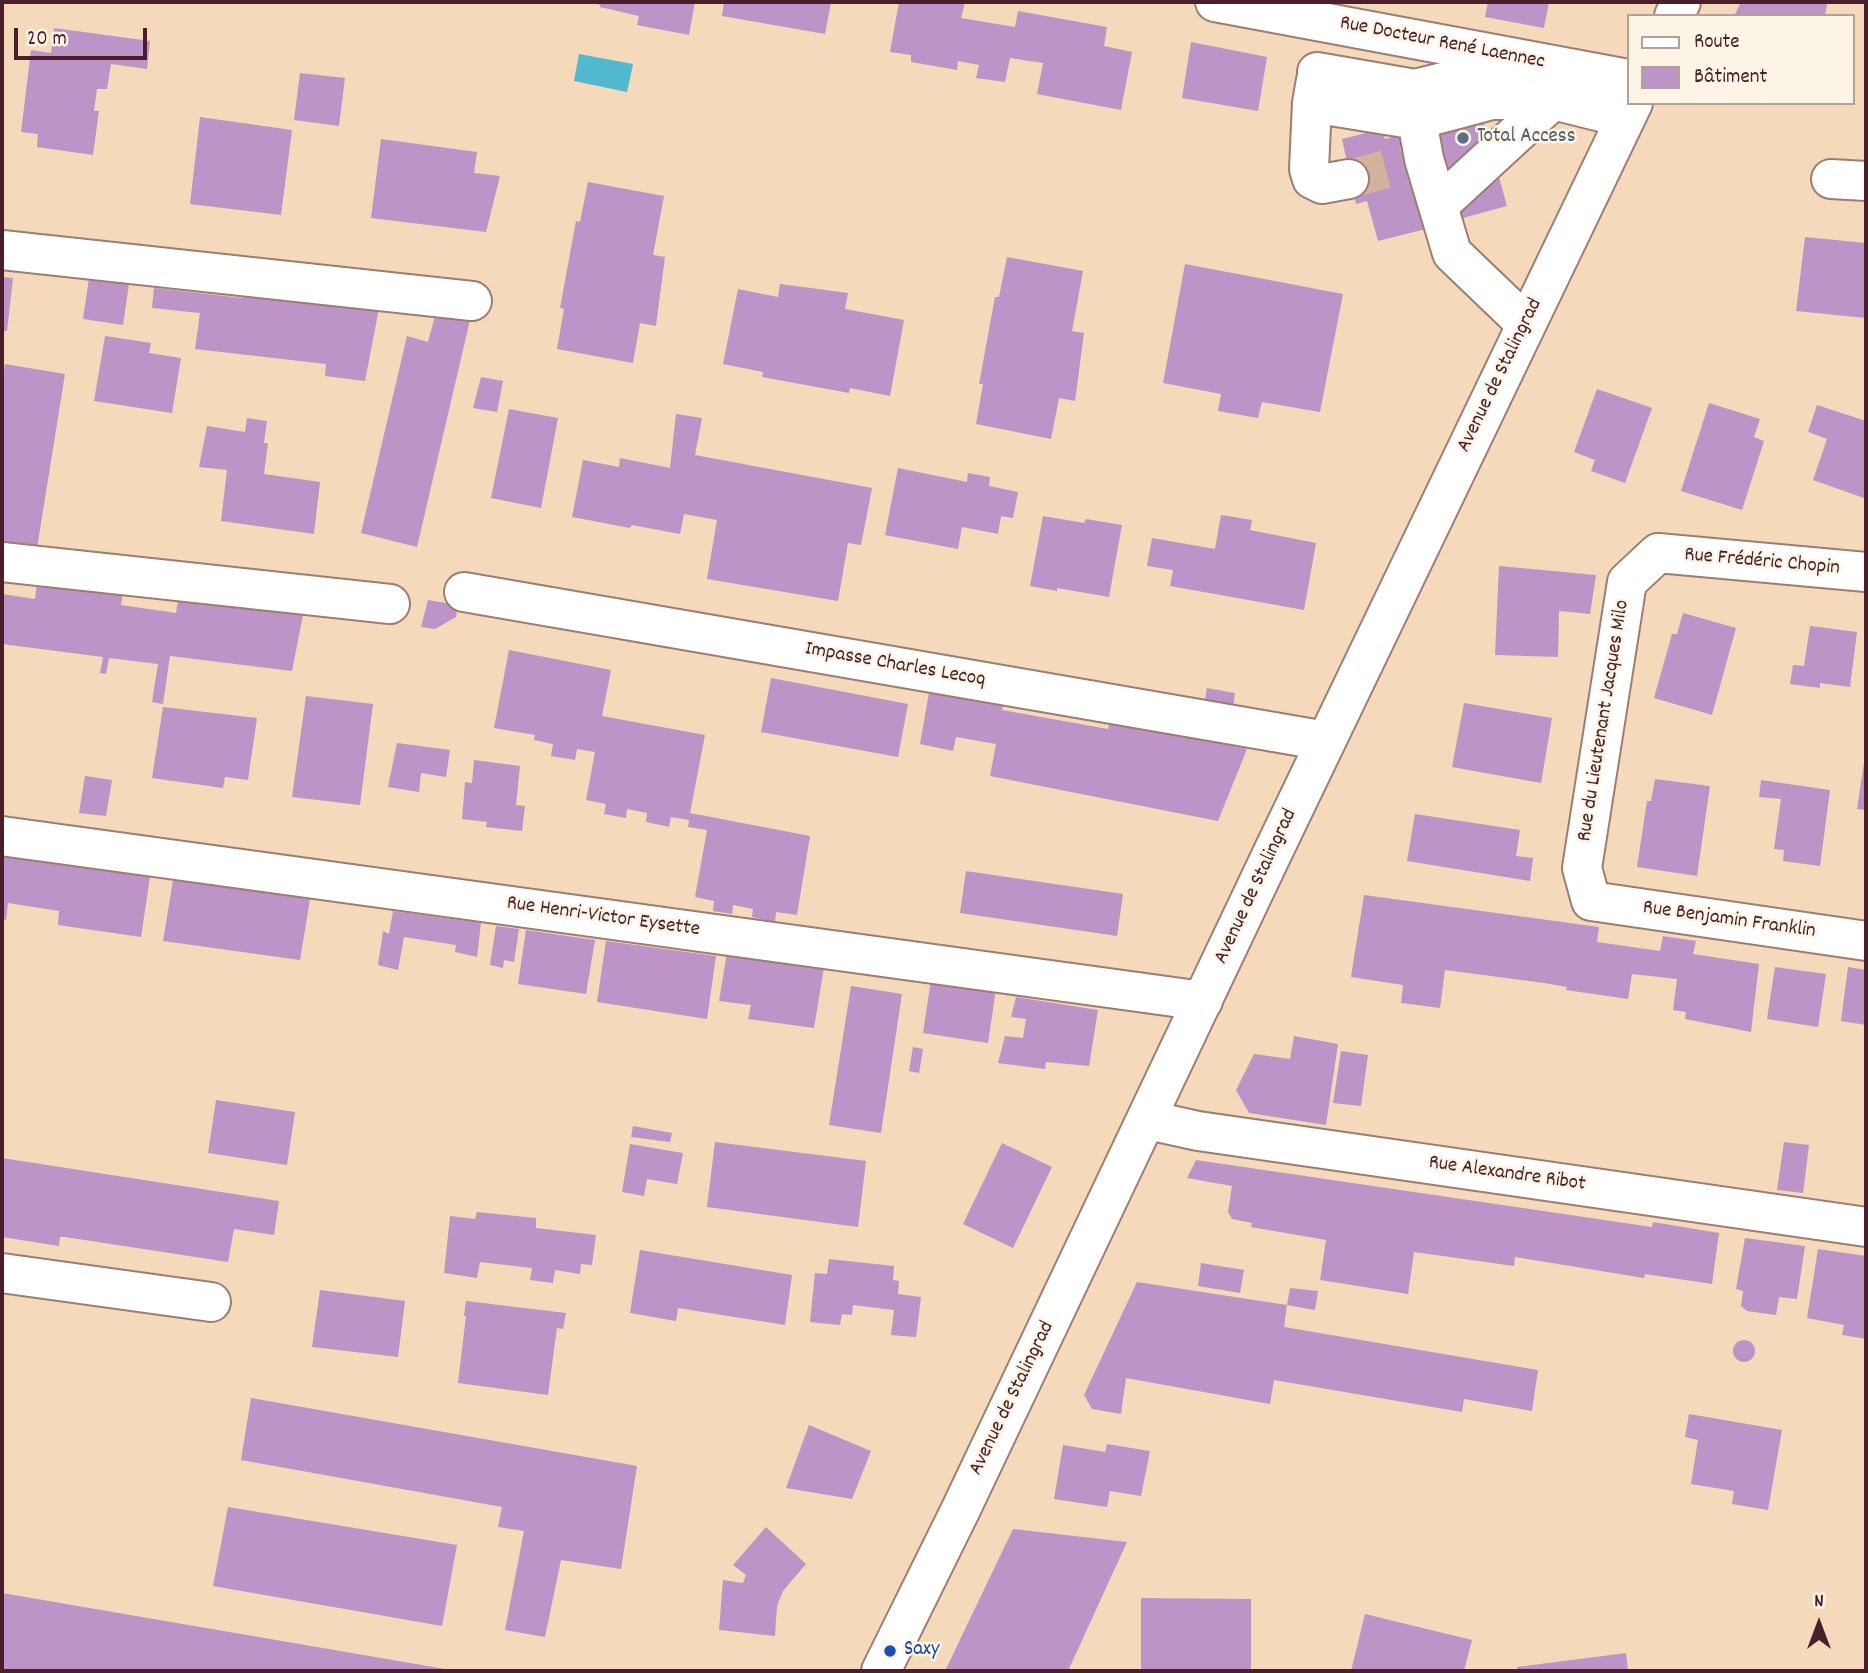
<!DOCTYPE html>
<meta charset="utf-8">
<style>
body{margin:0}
#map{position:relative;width:1868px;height:1673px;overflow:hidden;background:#f4d9bb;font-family:Dekko,sans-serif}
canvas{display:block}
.frame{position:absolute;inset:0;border:4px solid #4a1f2b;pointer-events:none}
.legend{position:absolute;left:1627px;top:14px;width:228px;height:91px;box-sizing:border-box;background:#fcf5e5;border:2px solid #b59f9b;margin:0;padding:9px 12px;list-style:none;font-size:21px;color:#4a1f2b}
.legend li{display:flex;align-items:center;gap:14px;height:35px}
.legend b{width:35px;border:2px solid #b59f9b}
.north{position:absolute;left:1784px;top:1589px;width:70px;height:70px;-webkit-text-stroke:5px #fcf5e5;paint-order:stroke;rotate:0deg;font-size:19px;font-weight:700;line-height:28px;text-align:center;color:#4a1f2b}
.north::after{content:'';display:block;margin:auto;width:24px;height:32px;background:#4a1f2b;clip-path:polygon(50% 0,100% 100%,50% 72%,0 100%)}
.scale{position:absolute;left:14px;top:28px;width:133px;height:32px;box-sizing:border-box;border:4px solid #4a1f2b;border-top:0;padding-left:9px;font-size:21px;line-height:24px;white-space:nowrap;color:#4a1f2b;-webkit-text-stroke:5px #fcf5e5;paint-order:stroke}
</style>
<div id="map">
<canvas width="1868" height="1673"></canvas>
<div class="frame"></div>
<ul class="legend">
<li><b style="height:9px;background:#fff"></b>Route</li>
<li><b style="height:19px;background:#bc94c8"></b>Bâtiment</li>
</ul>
<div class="north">N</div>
<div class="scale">20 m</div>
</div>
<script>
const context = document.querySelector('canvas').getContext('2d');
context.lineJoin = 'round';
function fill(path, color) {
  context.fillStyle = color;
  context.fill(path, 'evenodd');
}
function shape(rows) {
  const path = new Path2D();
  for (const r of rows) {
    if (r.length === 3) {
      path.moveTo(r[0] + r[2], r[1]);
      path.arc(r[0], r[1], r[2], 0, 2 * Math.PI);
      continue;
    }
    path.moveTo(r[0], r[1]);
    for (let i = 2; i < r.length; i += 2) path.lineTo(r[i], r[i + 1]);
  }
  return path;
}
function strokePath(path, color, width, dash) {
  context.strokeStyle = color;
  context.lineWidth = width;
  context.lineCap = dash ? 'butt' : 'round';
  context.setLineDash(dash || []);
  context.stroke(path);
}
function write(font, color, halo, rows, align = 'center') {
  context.font = font + ' Dekko,sans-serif';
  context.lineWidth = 5;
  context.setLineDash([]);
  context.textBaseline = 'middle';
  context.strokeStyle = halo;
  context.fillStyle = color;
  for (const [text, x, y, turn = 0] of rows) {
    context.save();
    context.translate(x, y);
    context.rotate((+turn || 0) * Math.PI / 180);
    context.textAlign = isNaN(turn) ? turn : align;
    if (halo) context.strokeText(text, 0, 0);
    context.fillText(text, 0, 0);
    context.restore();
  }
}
fill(shape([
 [579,54,633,64,627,92,574,81]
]), '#51b8cf');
fill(shape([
 [588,2,695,2,689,35,637,25,639,16,600,7,600,5],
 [724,2,831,2,825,34,722,16],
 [899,2,965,2,961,18,1015,27,1018,11,1107,27,1104,46,1132,52,1121,110,1037,94,1043,63,1010,58,1005,82,976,78,979,65,958,61,957,70,911,62,911,55,890,52],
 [1488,2,1549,2,1544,28,1485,17],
 [1741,2,1804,2,1827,4,1825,16,1734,16],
 [54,28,150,41,147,69,111,64,107,89,97,89,94,111,99,111,93,155,37,147,38,134,21,132,31,50,51,53],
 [1191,42,1267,57,1258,111,1182,98],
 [1470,72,1507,206,1459,219,1422,86],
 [300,73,345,78,339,126,294,120],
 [200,117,292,130,281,215,190,204],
 [1382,129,1385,139,1405,134,1430,228,1378,241,1367,201,1356,204,1342,139],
 [381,139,477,152,474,173,500,176,486,232,371,218],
 [588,182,664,196,653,255,665,257,656,326,640,323,633,363,557,349,564,309,560,308,576,221,580,222],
 [1805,237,1866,243,1866,318,1796,311],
 [1007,257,1083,271,1072,331,1084,333,1075,401,1059,398,1051,439,976,424,983,384,979,384,995,297,999,297],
 [1185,264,1343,294,1320,412,1262,402,1258,418,1218,411,1221,394,1163,383],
 [90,271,130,277,123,325,83,319],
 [2,277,13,278,7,331,2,331],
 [780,284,848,293,845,309,904,320,890,396,850,388,849,393,762,377,763,372,723,364,738,289,778,297],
 [154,288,243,298,243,295,379,308,365,381,325,376,326,364,195,349,200,313,152,308],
 [435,316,470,320,417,547,361,533,407,336,428,342],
 [105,336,151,343,149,353,181,358,172,413,94,401],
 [5,364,65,374,37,548,2,543,2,384],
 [481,377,503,381,497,412,473,408],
 [1597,389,1652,408,1625,483,1591,471,1595,460,1574,452],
 [1709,403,1760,419,1754,437,1764,441,1742,510,1681,491],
 [1817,405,1866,421,1866,491,1864,498,1813,480,1827,439,1808,432],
 [509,409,558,418,541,508,491,498],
 [676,414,702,418,695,455,872,488,861,545,848,543,838,601,707,579,717,520,684,514,680,534,632,525,630,528,572,517,583,460,619,467,620,458,670,468],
 [247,418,267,421,264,443,268,443,264,474,320,482,314,534,221,521,227,470,199,467,207,426,245,432],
 [898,468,967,482,968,473,990,477,989,486,1018,492,1013,518,1001,516,998,534,962,527,958,549,885,535],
 [1221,515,1252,520,1250,530,1316,543,1304,610,1170,586,1173,570,1147,566,1152,538,1215,549],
 [1043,516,1084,523,1086,519,1122,525,1109,597,1057,588,1057,591,1030,586],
 [1499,566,1596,575,1590,614,1559,611,1558,657,1495,655],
 [37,582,123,592,121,605,176,613,178,600,303,615,292,671,170,656,163,704,152,702,158,664,109,658,106,674,100,673,103,657,2,644,2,594,35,599],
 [428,600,458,605,456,617,435,629,421,627],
 [1683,613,1736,628,1712,715,1654,698,1672,634,1677,634],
 [1810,626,1857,632,1850,687,1820,683,1820,688,1790,684,1793,665,1804,666],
 [509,650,611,670,602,716,705,735,690,813,810,836,797,915,776,912,775,922,752,917,753,909,733,905,732,914,713,911,714,901,695,897,707,830,688,827,689,820,671,817,669,827,646,822,647,813,627,809,626,818,604,814,606,804,586,800,595,752,577,749,575,760,551,756,553,744,534,740,535,735,494,728],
 [771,678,908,704,898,757,761,732],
 [930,687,1004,701,1002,710,1108,729,1110,720,1247,749,1218,821,990,776,996,744,956,737,953,751,920,744],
 [1207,688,1235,693,1233,707,1203,710],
 [306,696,373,704,360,805,292,797],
 [1464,703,1552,718,1541,783,1452,767],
 [163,707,257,718,248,780,225,777,223,788,152,778],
 [397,743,450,750,446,777,421,773,419,792,388,787],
 [474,760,520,766,516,805,525,806,522,831,486,827,487,822,462,819,465,782,472,783],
 [1864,763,1866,764,1866,810,1857,809],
 [85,776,112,780,106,816,79,813],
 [1655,779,1710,786,1697,876,1637,867,1647,801,1651,801],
 [1761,780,1830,790,1820,866,1783,861,1784,850,1774,849,1781,799,1759,797],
 [1415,814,1520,830,1516,856,1533,858,1530,881,1407,861],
 [2,856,150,877,141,937,58,925,59,911,8,903,6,920,2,920],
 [966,871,1123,894,1117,936,960,913],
 [173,880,310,899,300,960,163,941],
 [1364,895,1599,927,1597,942,1660,951,1663,936,1696,941,1693,954,1759,964,1751,1032,1685,1019,1686,1012,1673,1010,1677,979,1632,974,1628,999,1566,990,1567,987,1544,983,1445,970,1440,1008,1401,1003,1403,985,1351,977],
 [393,911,481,923,477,957,455,952,456,945,404,937,398,970,378,965,383,931,389,934],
 [496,926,519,929,514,962,504,960,503,968,490,965],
 [526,930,595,940,586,994,518,984],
 [606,941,716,956,707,1019,597,1002],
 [728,946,825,961,814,1028,748,1019,751,1005,719,1001],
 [1775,967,1826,974,1818,1027,1767,1019],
 [1848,967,1866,970,1866,1025,1841,1021],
 [931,980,996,989,988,1043,923,1033],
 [851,986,902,994,881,1133,829,1125],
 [1016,997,1098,1010,1089,1066,1046,1062,1045,1069,998,1063,1005,1036,1023,1038,1026,1019,1011,1017],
 [1294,1036,1338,1044,1326,1125,1249,1113,1236,1090,1254,1054,1290,1059],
 [913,1047,923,1049,919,1073,909,1071],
 [1341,1051,1368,1055,1361,1106,1333,1103],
 [216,1100,295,1112,287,1165,208,1153],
 [633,1126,672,1133,670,1142,631,1137],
 [715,1142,866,1161,858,1227,707,1207],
 [1784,1142,1809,1145,1803,1193,1777,1190],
 [1002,1143,1052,1167,1013,1248,963,1224],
 [630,1144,683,1153,677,1184,647,1179,644,1196,622,1192],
 [2,1158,279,1201,274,1235,234,1229,228,1262,65,1237,60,1237,59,1246,2,1237],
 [1196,1160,1652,1227,1653,1222,1719,1233,1712,1284,1645,1274,1644,1278,1515,1257,1514,1266,1414,1252,1408,1294,1320,1280,1326,1240,1251,1227,1252,1223,1232,1219,1228,1212,1232,1186,1187,1178],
 [477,1212,536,1218,536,1228,596,1235,592,1265,581,1264,580,1274,555,1270,553,1283,530,1280,532,1268,480,1262,477,1278,444,1273,450,1216,475,1219],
 [1745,1238,1805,1246,1797,1299,1779,1297,1776,1315,1747,1311,1741,1306,1743,1291,1736,1289],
 [1818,1249,1866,1256,1866,1339,1842,1335,1844,1325,1807,1318],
 [640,1250,792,1275,785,1325,678,1308,676,1321,630,1313],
 [829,1259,894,1266,893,1280,899,1281,898,1294,921,1297,916,1337,891,1335,894,1310,853,1305,852,1315,842,1314,840,1325,810,1322,815,1273,827,1274],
 [1201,1263,1244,1270,1240,1293,1198,1286],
 [1137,1282,1287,1305,1284,1327,1538,1370,1532,1411,1464,1399,1462,1412,1274,1380,1270,1404,1126,1378,1121,1414,1092,1409,1084,1395],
 [1290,1288,1318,1291,1315,1310,1287,1305],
 [320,1290,405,1301,398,1357,312,1347],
 [466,1301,566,1313,563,1329,557,1328,548,1395,458,1383,466,1316,464,1316],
 [1744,1351,11],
 [251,1398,637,1466,621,1569,561,1560,545,1637,505,1630,524,1531,498,1527,502,1507,241,1460],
 [1689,1414,1782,1430,1768,1510,1732,1504,1734,1491,1691,1484,1698,1440,1685,1437],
 [809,1425,871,1451,852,1499,786,1488],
 [1107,1444,1150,1451,1141,1496,1110,1491,1107,1507,1054,1499,1063,1445,1105,1452],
 [228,1507,457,1545,442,1626,213,1586],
 [766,1527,806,1564,783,1591,777,1606,775,1636,719,1630,723,1580,743,1583,746,1575,733,1565],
 [1013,1529,1127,1542,1068,1671,945,1671],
 [2,1593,451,1670,451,1671,2,1671],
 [1141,1598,1251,1599,1251,1671,1141,1671],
 [1365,1614,1472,1640,1464,1671,1351,1671],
 [1626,1653,1628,1671,1517,1671,1517,1667]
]), '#bc94c8');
strokePath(shape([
 [1349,179,1424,159]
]), '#d2b49e', 38, [38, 19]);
const minor = shape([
 [1215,2,1628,79],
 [1317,72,1415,89,1476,74,1515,87],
 [1316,80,1312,103,1309,169,1312,179,1322,184,1349,179],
 [1415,89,1417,120,1424,159,1452,253,1526,324],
 [1312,103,1417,120,1492,100,1553,100,1625,118],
 [1831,179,1866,181],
 [1438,206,1553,100],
 [2,250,472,301],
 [2,562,390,604],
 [1866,572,1658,553,1627,582,1582,868,1591,901,1866,941],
 [464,592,1326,741],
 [2,836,1203,1001],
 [1148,1120,1198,1131,1866,1227],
 [2,1273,211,1302]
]);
const major = shape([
 [1674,16,1681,2],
 [881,1671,960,1511,1271,856,1633,103]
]);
strokePath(minor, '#9f7c73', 42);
strokePath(major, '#9f7c73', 42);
strokePath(minor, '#fff', 38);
strokePath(major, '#fff', 38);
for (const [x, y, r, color] of [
 [1463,138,7,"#5c6f8a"],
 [890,1651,7,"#1a4fb4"]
]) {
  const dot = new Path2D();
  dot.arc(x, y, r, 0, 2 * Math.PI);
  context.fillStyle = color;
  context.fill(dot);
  strokePath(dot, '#fcf5e5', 2.5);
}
write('21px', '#4a1f2b', '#fcf5e5', [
 ["Rue Docteur René Laennec",1442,44,11],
 ["Avenue de Stalingrad",1501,376,-64],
 ["Rue Frédéric Chopin",1762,563,5],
 ["Impasse Charles Lecoq",895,666,10],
 ["Rue du Lieutenant Jacques Milo",1605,721,-81],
 ["Avenue de Stalingrad",1257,887,-65],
 ["Rue Henri-Victor Eysette",603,918,8],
 ["Rue Benjamin Franklin",1729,921,8],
 ["Rue Alexandre Ribot",1507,1175,8],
 ["Avenue de Stalingrad",1013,1399,-64]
]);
write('21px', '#4e5e75', '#fcf5e5', [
 ["Total Access",1477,138]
], 'left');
write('21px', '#164399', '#fcf5e5', [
 ["Saxy",904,1651]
], 'left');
</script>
